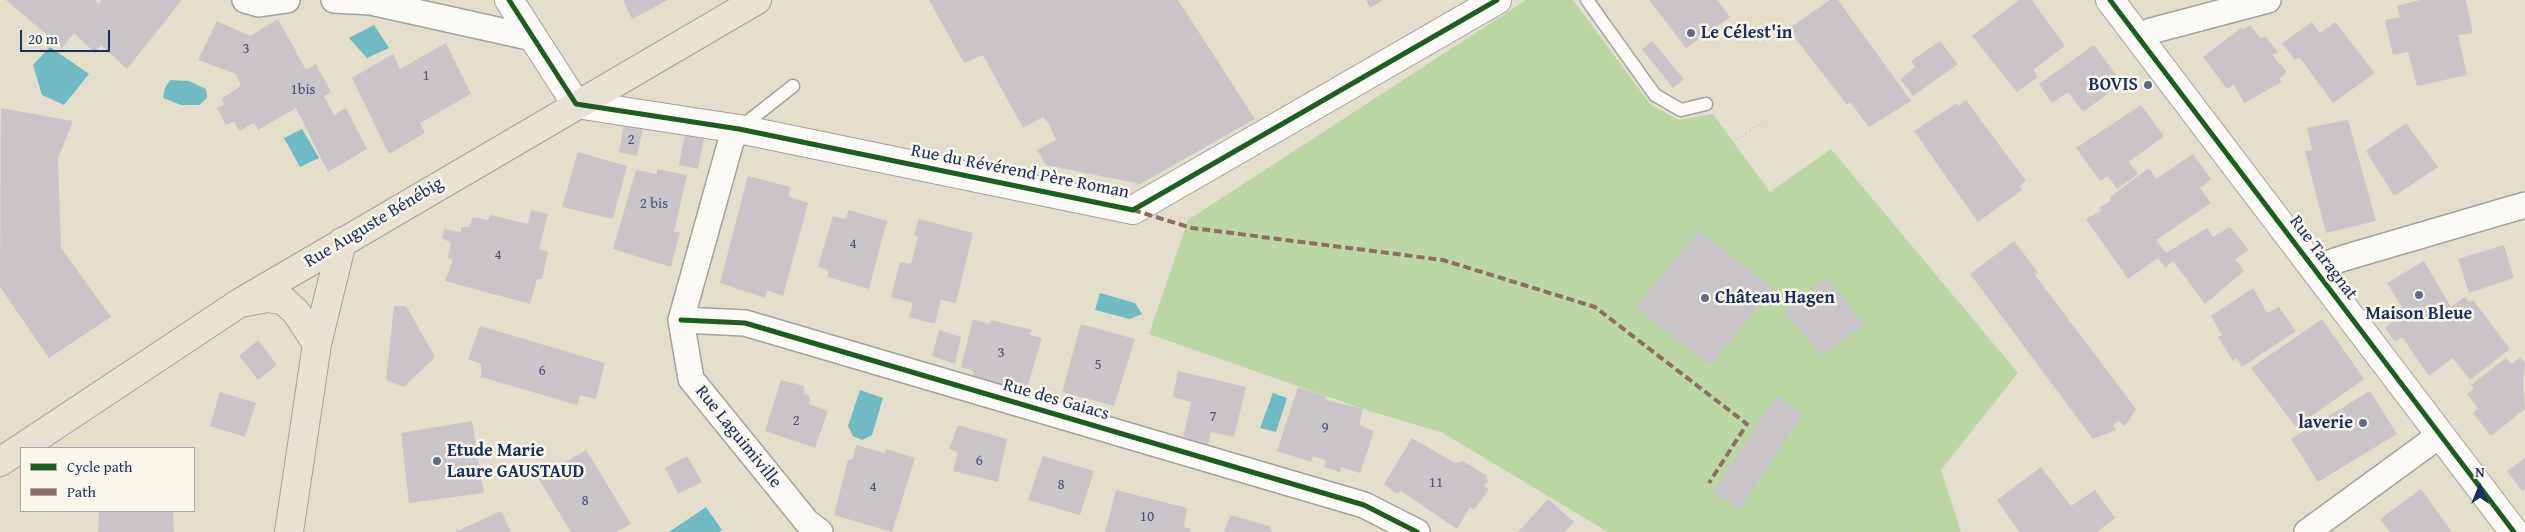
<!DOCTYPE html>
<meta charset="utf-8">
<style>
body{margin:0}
#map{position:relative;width:2525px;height:532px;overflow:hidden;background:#e3decc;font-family:"Gentium Book Plus",serif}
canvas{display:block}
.legend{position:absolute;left:20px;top:447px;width:175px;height:65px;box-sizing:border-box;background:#fbf7ec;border:1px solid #a1a7b3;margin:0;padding:6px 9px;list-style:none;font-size:15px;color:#1b2f5e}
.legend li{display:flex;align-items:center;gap:10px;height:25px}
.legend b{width:25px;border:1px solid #a1a7b3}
.north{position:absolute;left:2455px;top:462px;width:50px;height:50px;-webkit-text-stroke:4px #fbf7ec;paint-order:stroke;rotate:0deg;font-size:14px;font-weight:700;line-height:20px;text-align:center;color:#1b2f5e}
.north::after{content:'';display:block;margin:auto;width:18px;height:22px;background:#1b2f5e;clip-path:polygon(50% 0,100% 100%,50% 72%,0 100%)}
.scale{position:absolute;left:20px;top:30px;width:90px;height:22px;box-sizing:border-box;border:2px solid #1b2f5e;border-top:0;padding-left:6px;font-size:15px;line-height:18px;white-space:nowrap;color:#1b2f5e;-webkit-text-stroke:4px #fbf7ec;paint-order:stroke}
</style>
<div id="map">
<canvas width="2525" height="532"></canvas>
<ul class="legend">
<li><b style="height:6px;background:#1b5e20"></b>Cycle path</li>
<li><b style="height:6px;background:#8d6e63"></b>Path</li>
</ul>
<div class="north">N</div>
<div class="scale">20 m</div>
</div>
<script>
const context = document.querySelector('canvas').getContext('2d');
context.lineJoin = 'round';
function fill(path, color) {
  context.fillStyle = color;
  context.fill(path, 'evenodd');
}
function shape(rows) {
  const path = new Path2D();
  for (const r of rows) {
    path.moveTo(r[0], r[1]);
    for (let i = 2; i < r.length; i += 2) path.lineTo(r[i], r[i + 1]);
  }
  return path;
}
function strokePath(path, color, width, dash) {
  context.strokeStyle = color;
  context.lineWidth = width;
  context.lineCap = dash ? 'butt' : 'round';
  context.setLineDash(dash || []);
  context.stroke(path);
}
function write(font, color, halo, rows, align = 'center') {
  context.font = font + ' "Gentium Book Plus",serif';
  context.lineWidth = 5;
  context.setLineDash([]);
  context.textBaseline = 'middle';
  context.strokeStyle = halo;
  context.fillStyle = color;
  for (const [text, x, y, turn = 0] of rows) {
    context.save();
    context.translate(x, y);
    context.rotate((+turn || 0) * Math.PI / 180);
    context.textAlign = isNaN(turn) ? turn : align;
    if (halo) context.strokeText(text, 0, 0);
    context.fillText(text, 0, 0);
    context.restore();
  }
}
fill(shape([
 [1526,0,1573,0,1651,105,1679,120,1713,114,1770,192,1831,149,2018,373,1941,470,1961,532,1608,532,1443,433,1363,409,1149,334,1188,220]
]), '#bdd7a4');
fill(shape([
 [374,25,389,48,367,58,349,38],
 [50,47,89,74,64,105,42,95,33,65],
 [170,80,189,81,206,89,207,98,199,105,181,105,163,98,165,88],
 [302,129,319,158,300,167,284,138],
 [1100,293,1135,303,1142,314,1130,319,1095,310],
 [860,390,883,398,872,435,862,440,853,436,848,426],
 [1273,393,1287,398,1276,432,1260,428],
 [706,507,722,530,719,532,669,532]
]), '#70bac3');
fill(shape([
 [6,0,95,0,99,4,102,0,182,0,127,69,101,45,95,53,74,33,62,48],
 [623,0,668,0,632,19],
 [929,0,1178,0,1255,119,1140,184,1046,165,1037,150,1056,140,1049,124,1043,117,1023,128,983,55,964,63],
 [1366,0,1383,0,1370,8],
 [1649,0,1717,0,1730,17,1686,48],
 [1830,0,1838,0,1911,101,1869,127,1850,102,1847,105,1788,29],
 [2019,0,2032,0,2065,46,2033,70,2038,77,2017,92,1972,36],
 [2420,0,2466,0,2473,33,2458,35,2467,75,2417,86,2408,52,2393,55,2385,20,2400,17,2397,6],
 [278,19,306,70,316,64,331,92,324,96,334,115,346,108,367,149,328,172,296,108,258,130,254,123,239,131,234,121,226,125,217,108,224,105,221,99,241,86,236,74,198,60,217,21,250,36],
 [2312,22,2320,33,2335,22,2375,73,2333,103,2300,58,2295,60,2282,43],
 [2250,25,2260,38,2266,37,2278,52,2272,55,2287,72,2279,79,2282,82,2244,103,2234,85,2227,89,2203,57,2241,28,2244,29],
 [1652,41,1684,79,1673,88,1642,49],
 [1940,41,1958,64,1913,96,1900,79,1915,67,1911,61],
 [446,43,471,94,420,123,425,133,389,154,352,78,393,54,400,69],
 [2094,45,2122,83,2083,112,2068,92,2052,103,2039,84],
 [1966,100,2026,181,2020,186,2022,190,1978,222,1914,131,1957,103,1959,106],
 [2141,105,2164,136,2129,162,2138,174,2117,189,2108,176,2100,181,2076,148],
 [1,108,73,121,58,159,61,248,111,317,49,358,0,287],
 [2348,120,2376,221,2326,233,2305,151,2312,150,2307,128],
 [2406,123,2438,167,2394,196,2366,151],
 [624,125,643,128,637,156,619,152],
 [685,134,704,139,698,169,679,165],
 [578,152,627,166,613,219,562,207],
 [2193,154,2211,179,2200,188,2211,203,2156,240,2166,253,2207,228,2213,237,2230,227,2249,250,2235,259,2244,271,2205,304,2173,261,2165,268,2158,258,2128,279,2086,219,2102,210,2099,208,2111,201,2110,197,2149,168,2156,179],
 [657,169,687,175,674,232,680,232,671,267,613,249,636,170,657,174],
 [748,176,790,187,789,197,808,203,783,296,767,290,765,298,720,283],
 [531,210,548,214,539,249,548,252,542,279,537,279,530,304,445,281,453,260,448,257,451,243,442,238,444,229,461,232,461,227,469,227,473,217,488,220,491,215,528,224],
 [849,210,887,221,869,289,828,277,828,271,818,266,833,216,845,219],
 [919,219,973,233,956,303,941,300,935,324,909,317,913,303,891,297,900,262,911,264,918,237,914,235],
 [1699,231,1774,289,1709,366,1636,307],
 [2014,241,2038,272,2035,275,2136,409,2125,426,2118,421,2113,425,2116,430,2093,439,1970,274],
 [2504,245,2514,278,2469,293,2458,259],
 [2424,261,2451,307,2465,297,2469,302,2473,300,2510,349,2470,380,2453,358,2429,376,2402,337,2395,342,2385,327,2406,314,2387,283],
 [2443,313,2447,319,2440,323,2435,318],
 [1828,278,1864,324,1821,356,1784,311],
 [2253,288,2267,313,2279,307,2296,331,2242,367,2236,358,2233,361,2218,337,2222,335,2211,316],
 [394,306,406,306,435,357,404,387,386,380],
 [973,319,989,324,991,320,1032,330,1030,335,1042,338,1027,388,1008,383,1007,387,973,376,974,371,961,367],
 [2322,319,2364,379,2296,427,2251,368],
 [1081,324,1135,339,1114,406,1062,392],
 [480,326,605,363,596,399,580,395,577,405,481,377,481,364,468,359],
 [939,330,961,337,955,364,932,356],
 [258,340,277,365,258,380,239,356],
 [2520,357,2525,363,2523,383,2525,409,2491,436,2473,413,2478,408,2467,394,2474,389,2471,385,2506,358,2512,364],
 [1178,371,1246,387,1234,437,1211,432,1208,445,1183,438,1191,402,1173,397],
 [781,380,804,386,804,394,810,396,809,404,828,411,815,448,765,431],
 [1298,387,1325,396,1326,400,1363,409,1359,425,1374,431,1360,473,1341,467,1340,472,1324,467,1326,460,1313,456,1311,462,1277,451],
 [2370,391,2397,434,2318,482,2291,439],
 [220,392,256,403,245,437,210,426],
 [1777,395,1802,415,1740,509,1713,492],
 [472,421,484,493,409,503,401,433],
 [958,425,1007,439,998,482,953,471,958,452,949,449],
 [1412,438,1455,463,1463,461,1486,475,1488,481,1484,486,1489,489,1474,510,1470,507,1457,529,1401,491,1397,494,1384,484],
 [856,445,885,453,886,449,915,458,892,532,834,515,848,460,853,459],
 [586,450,631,524,617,532,571,532,538,478],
 [687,456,702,482,678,494,665,468],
 [1043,456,1094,471,1080,515,1028,500],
 [2525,458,2525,489,2522,491,2507,471],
 [2041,467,2071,506,2095,490,2115,518,2097,532,2019,532,1997,500],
 [2421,489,2452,532,2390,532,2380,519],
 [1116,490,1187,508,1184,527,1191,529,1190,532,1105,532],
 [1548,499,1574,522,1565,532,1518,532],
 [99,511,173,511,174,532,98,532],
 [501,511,511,532,455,532],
 [1230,515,1269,526,1272,532,1224,532]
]), '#cac5c9');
const service = shape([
 [1587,0,1655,95,1681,110,1706,104],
 [741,127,793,86]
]);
const minor = shape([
 [245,0,259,4,287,0],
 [334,0,371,2,533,38],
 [2139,38,2151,31,2268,0],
 [739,129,731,141,681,320,691,379,807,522,820,532],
 [2316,272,2329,263,2344,258,2525,205],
 [681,320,745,323,1364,505,1417,532],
 [2307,532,2440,435]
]);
const tertiary = shape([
 [509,0,576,104,739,129,1133,210,1497,0],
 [2110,0,2514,532]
]);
const primary = shape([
 [246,302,268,298,283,300,296,312,317,344],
 [0,462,241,302,757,0],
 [289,532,317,344,342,242]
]);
strokePath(service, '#a2a29e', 15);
strokePath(minor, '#a2a29e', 28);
strokePath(tertiary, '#a2a29e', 30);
strokePath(primary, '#a2a29e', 30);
strokePath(shape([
 [1179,218,1440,251,1604,301,1707,384,1729,359,1771,394,1784,311,1828,278],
 [1604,301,1659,234,1677,249,1729,181,1733,142,1763,122],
 [1891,439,1923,464,1898,495,1868,469,1891,439],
 [1876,459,1861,449,1881,421],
 [1898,495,1921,514,1907,532]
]), '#cacac9', 3, [1, 4]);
strokePath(service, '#fbfaf7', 12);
strokePath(minor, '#fbfaf7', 25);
strokePath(tertiary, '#fbfaf7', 28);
strokePath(primary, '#eae1d5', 28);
strokePath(shape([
 [1133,210,1192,228,1443,260,1595,307,1747,424,1709,483]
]), '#8d6e63', 4, [8, 4]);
strokePath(shape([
 [509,0,576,104,739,129,1133,210,1497,0],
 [2110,0,2514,532],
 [681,320,745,323,1364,505,1417,532]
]), '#1b5e20', 5);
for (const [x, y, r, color] of [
 [1691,33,5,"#616c84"],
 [2148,85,5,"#616c84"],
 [2419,295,5,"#616c84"],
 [1705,298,5,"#616c84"],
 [2363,423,5,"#616c84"],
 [437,461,5,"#616c84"]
]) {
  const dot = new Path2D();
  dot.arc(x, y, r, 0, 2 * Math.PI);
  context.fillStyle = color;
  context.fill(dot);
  strokePath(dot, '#fbf7ec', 2);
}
write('15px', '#475479', null, [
 ["3",246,49],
 ["1",426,76],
 ["1bis",303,90],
 ["2",631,140],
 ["2 bis",654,204],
 ["4",853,244],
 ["4",498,255],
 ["3",1001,353],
 ["5",1098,365],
 ["6",542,371],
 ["7",1213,417],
 ["2",796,421],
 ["9",1325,428],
 ["6",979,461],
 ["11",1436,483],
 ["8",1061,485],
 ["4",873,487],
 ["8",585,501],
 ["10",1147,517]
]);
write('bold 18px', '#1b2f5e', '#fbf7ec', [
 ["Le Célest'in",1701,33],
 ["BOVIS",2138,85,"right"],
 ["Château Hagen",1715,298],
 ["Maison Bleue",2419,314,"center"],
 ["laverie",2353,423,"right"],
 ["Etude Marie",447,451],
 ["Laure GAUSTAUD",447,472]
], 'left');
write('18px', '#1b2f5e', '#fbf7ec', [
 ["Rue du Révérend Père Roman",1020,172,11],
 ["Rue Auguste Bénébig",374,223,-31],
 ["Rue Taragnat",2323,258,53],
 ["Rue des Gaiacs",1056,400,16],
 ["Rue Laguimiville",738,437,51]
]);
</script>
